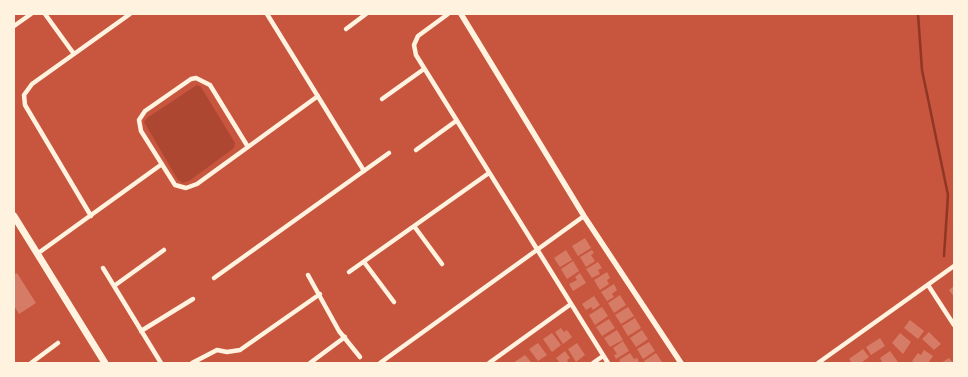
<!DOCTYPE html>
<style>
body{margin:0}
#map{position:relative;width:968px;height:377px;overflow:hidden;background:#c8553d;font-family:"PT Sans",sans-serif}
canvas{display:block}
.frame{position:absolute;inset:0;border:15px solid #fff3e0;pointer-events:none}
</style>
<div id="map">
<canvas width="968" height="377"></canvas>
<div class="frame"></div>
</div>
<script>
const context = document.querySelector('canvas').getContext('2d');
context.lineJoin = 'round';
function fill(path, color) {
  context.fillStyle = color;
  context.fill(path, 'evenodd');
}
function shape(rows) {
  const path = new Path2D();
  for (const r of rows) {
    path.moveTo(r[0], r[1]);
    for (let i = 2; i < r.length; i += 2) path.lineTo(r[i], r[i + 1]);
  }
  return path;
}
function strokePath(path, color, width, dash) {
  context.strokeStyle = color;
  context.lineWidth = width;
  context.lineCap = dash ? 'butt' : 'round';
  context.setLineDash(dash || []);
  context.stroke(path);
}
fill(shape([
 [197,85,201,87,235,143,234,148,189,181,183,183,178,180,144,122,147,118]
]), '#ae4732');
strokePath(shape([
 [918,14,922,70,948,195,944,256]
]), '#8f3625', 2.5);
fill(shape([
 [585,238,591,248,578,256,572,246],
 [566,250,572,260,560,267,554,258],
 [592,250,594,253,591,255,595,261,586,267,580,257],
 [573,261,579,271,567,279,561,269],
 [598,262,602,268,598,270,600,274,592,278,586,269],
 [607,272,610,278,607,280,609,284,600,290,594,280],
 [17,273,36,303,19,314,14,306,14,275],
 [580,273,586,283,573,291,569,284,577,280,575,277],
 [614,284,617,290,612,294,614,297,607,301,601,292],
 [954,286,954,297,949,290],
 [620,295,626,305,614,313,608,303],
 [594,296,600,305,593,310,591,307,586,310,582,304],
 [602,307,608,316,595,325,589,315],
 [628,307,634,316,621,324,615,315],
 [635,318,641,328,628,336,622,326],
 [609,319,615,328,602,336,596,327],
 [910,320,924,331,918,339,904,328],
 [561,328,564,332,567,330,572,337,563,344,555,332],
 [617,330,623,340,610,347,604,338],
 [642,330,648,339,636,347,630,338],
 [929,332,941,344,934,350,922,339],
 [552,333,561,345,552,352,543,339],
 [900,333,911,342,903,354,892,343],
 [880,338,885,346,871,355,866,347],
 [623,341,629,351,616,359,614,355,617,354,613,348],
 [649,342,655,351,643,359,637,349],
 [538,343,547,355,538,361,529,349],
 [577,343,585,355,576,362,568,349],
 [863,349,869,357,861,363,852,363,849,359],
 [924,350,933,356,928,363,916,363,912,361,918,353,921,355],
 [565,351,570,358,567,360,569,363,560,363,556,358],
 [890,351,898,362,881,363,882,362,880,358],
 [630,353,634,359,637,358,639,361,635,363,621,363,619,360],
 [656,353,662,362,646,363,644,361],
 [525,355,532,363,513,363],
 [949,358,953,363,941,363]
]), '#d67c66');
strokePath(shape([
 [45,14,74,54],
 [267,14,364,171],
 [448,14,418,36,414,45,416,55,608,363],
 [14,26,31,14],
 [346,29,366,14],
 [382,99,424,69],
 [248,147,210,85,196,78,191,79,145,111,139,120,141,131,175,185,186,188,197,184,248,147,318,96],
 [416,150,456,121],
 [91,216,25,105,24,95,32,84,130,14],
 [414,226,442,264],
 [37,254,162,164],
 [364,262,394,302],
 [103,268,161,363],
 [349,272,489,173],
 [308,275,339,331,360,357],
 [214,278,389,153],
 [928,285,954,325],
 [114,286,164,250],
 [141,331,193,299],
 [31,363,58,343],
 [192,363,217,350,227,352,240,350,320,294],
 [310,363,345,337],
 [380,363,584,216],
 [489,363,571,304],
 [593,363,603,356],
 [818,363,954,266]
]), '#fff3e0', 4.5);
strokePath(shape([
 [461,14,584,216,681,363]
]), '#fff3e0', 5.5);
strokePath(shape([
 [14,216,105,363]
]), '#fff3e0', 7);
</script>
